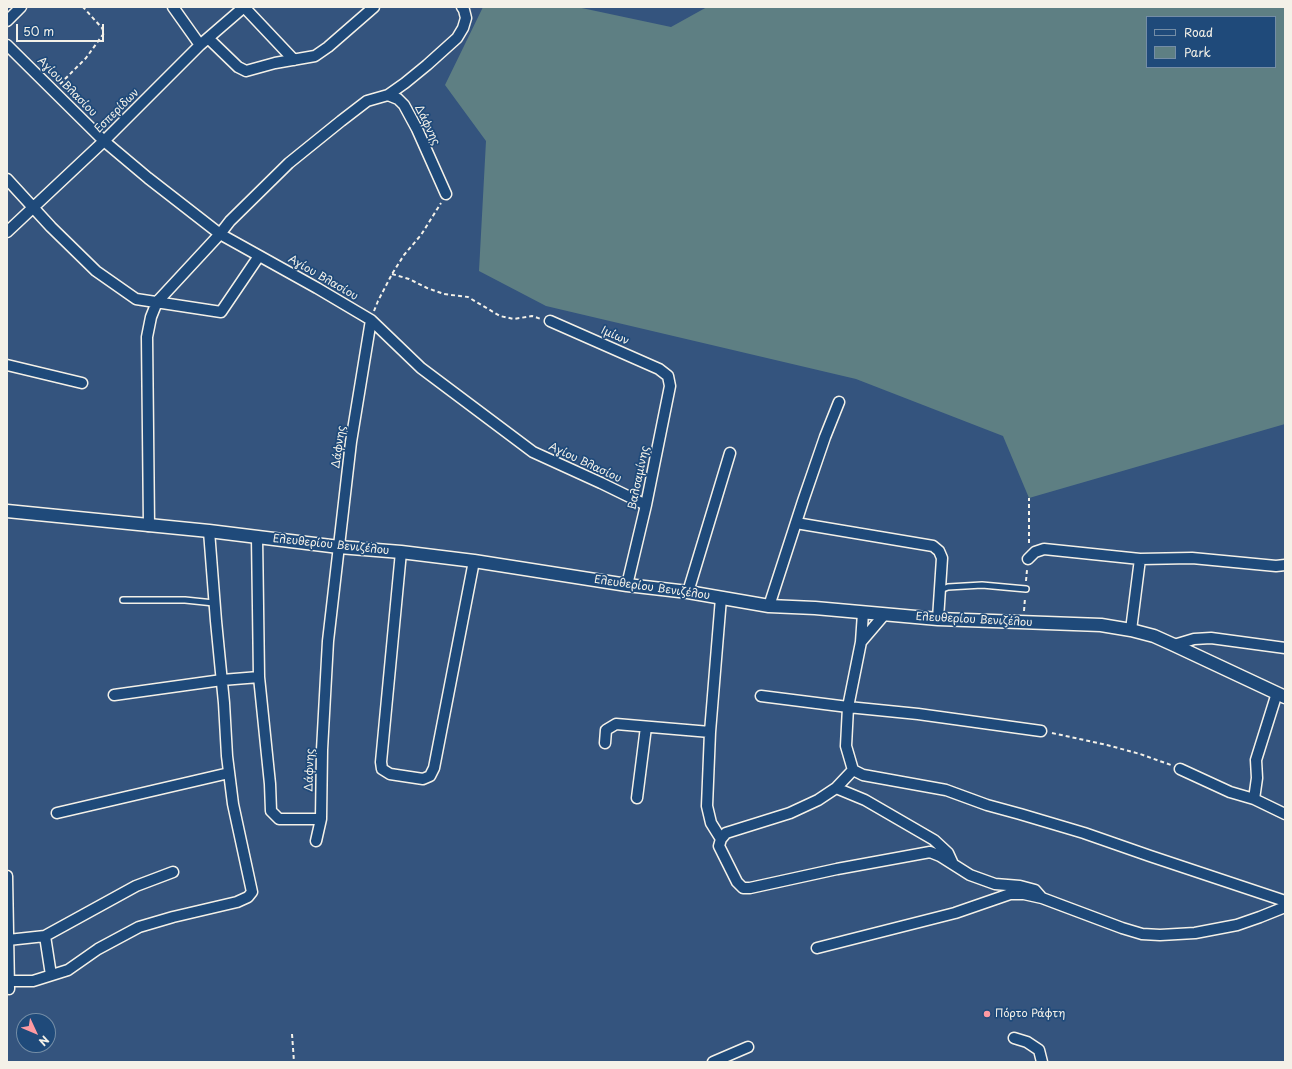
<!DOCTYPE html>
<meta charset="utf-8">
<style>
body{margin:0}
#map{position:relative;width:1292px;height:1069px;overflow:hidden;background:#34547e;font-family:"Playpen Sans",sans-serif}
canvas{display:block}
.frame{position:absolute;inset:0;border:8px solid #f4f1e8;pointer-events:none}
.legend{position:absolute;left:1146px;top:16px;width:130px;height:52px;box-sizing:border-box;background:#1f4a7a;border:1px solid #748da6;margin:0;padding:5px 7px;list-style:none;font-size:12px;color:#f4f1e8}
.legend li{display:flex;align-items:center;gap:8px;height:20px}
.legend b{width:20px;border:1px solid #748da6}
.north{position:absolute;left:16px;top:1013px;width:40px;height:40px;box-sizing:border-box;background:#1f4a7a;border:1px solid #748da6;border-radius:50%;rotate:134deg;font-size:11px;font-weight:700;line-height:16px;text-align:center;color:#f4f1e8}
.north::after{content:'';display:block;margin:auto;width:14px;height:18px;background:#ff9aa2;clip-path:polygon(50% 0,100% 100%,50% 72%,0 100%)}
.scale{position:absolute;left:16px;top:24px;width:88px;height:18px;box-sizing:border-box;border:2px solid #f4f1e8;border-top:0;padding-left:5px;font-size:12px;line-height:14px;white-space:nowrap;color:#f4f1e8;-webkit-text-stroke:3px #1f4a7a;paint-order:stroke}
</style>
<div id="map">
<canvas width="1292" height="1069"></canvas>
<div class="frame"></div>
<ul class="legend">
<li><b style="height:5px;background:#1f4a7a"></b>Road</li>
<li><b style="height:11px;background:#5e7f83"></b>Park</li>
</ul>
<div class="north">N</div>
<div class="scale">50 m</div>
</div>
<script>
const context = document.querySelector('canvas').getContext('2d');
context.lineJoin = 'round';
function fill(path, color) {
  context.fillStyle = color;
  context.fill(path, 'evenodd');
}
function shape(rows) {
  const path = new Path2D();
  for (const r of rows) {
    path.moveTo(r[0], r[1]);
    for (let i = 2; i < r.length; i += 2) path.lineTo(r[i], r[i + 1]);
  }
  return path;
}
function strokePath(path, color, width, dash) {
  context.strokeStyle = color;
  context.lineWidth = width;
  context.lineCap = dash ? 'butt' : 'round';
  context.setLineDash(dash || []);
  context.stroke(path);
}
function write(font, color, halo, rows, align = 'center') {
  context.font = font + ' "Playpen Sans",sans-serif';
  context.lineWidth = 3.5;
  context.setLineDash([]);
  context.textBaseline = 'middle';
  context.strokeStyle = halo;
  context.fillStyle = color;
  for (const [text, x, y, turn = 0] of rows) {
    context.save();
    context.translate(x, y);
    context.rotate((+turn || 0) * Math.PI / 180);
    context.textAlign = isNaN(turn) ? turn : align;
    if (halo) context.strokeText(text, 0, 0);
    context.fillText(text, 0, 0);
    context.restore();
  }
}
fill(shape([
 [483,7,577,7,671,27,707,7,1285,7,1285,424,1029,498,1003,436,856,379,546,306,479,271,486,141,445,85],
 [1147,17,1275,17,1275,67,1147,67]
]), '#5e7f83');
const service = shape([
 [940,590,948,587,982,585,1026,589],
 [123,600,185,600,214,603]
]);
const minor = shape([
 [173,7,200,45],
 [244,7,294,60],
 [7,21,21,7],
 [208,38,238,67,246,71,275,63,315,56,328,47,374,7],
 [7,45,104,141,148,178,220,234,317,288,371,320,421,368,533,452,601,483,646,505],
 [388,95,398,99,404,105,417,129,446,194],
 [7,179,51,227,96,271,136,299,221,312,259,256],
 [7,232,104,141,200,45,244,7],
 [550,321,659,369,668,376,670,386,646,505,627,585],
 [7,365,82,383],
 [796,523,933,546,939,551,942,558,938,619],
 [149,526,147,337,151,317,157,302,220,234,230,221,289,163,341,121,367,101,388,95,405,83,427,65,457,38,463,28,466,18,464,10,462,7],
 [257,537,259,677,270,784,271,811,279,819,321,819],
 [401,552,381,762,382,769,390,774,423,779,430,776,434,768,474,561],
 [1028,559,1035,552,1044,549,1140,559,1192,558,1276,566,1285,565],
 [688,592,730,453],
 [769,606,803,501,825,437,839,402],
 [1131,630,1140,559],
 [861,642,884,615],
 [1174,645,1194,639,1211,638,1285,648],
 [114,695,222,680,259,677],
 [761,696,848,707,861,642,863,613],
 [1041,731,918,714,848,707,846,746,853,770,863,775,946,790,987,805,1020,814,1084,833,1150,856,1285,901],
 [605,743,606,730,616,724,710,732],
 [1180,769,1230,792,1254,799,1285,814],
 [853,770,836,788,818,800,790,813,726,833,721,839,719,846,737,882,743,888,750,888,837,869,930,852,940,856,970,875,995,884,1020,886,1035,890,1042,898],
 [836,788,865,800,934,840,948,853,953,864],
 [637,798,646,727],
 [1254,799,1257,778,1256,760,1277,693],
 [57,813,229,773],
 [721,839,711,823,707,806,710,732,721,598],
 [316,841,321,819,322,750,328,641,351,442,371,320],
 [7,876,9,989],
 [45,936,51,975],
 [8,940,45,936,136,886,173,872],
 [817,948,955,913,1010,894,1024,894,1042,898,1122,928,1142,934,1160,935,1195,933,1237,925,1260,917,1285,907],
 [9,981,33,981,68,970,98,949,139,927,173,917,237,902,248,897,252,892,233,804,227,756,224,703,216,621,209,531],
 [1014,1038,1027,1042,1039,1050,1042,1062],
 [713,1062,748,1047]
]);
const tertiary = shape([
 [7,511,209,531,339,547,401,552,474,561,627,585,688,592,769,606,815,608,938,619,1101,625,1131,630,1154,636,1174,645,1285,697]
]);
strokePath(service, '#f4f1e8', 8);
strokePath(minor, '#f4f1e8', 13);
strokePath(tertiary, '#f4f1e8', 15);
strokePath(shape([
 [60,84,86,58,104,33,102,28,83,7],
 [392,274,409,279,427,288,444,294,468,297,500,316,514,319,532,316,541,319],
 [374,311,378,301,392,274,404,255,421,235,441,203],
 [1029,543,1029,498],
 [1026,581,1027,570],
 [1024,611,1025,598],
 [1052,733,1107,745,1140,754,1171,765],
 [292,1034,294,1062]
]), '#f4f1e8', 2, [4, 3]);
strokePath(service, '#1f4a7a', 5);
strokePath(minor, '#1f4a7a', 10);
strokePath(tertiary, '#1f4a7a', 12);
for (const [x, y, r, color] of [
 [987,1014,4,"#ff9aa2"]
]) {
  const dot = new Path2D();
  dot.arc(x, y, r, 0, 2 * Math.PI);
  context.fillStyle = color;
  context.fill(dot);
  strokePath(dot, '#1f4a7a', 1.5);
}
write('11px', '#f4f1e8', '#1f4a7a', [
 ["Αγίου Βλασίου",67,87,45],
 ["Εσπερίδων",117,111,-45],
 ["Δάφνης",427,125,64],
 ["Αγίου Βλασίου",323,278,30],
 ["Ιμίων",615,336,24],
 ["Δάφνης",339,447,-82],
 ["Αγίου Βλασίου",585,463,25],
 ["Βαλσαμίνης",639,478,-78],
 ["Ελευθερίου Βενιζέλου",331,545,6],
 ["Ελευθερίου Βενιζέλου",652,588,8],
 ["Ελευθερίου Βενιζέλου",974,620,3],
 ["Δάφνης",310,770,-88]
]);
write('11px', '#f4f1e8', '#1f4a7a', [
 ["Πόρτο Ράφτη",995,1014]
], 'left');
</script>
